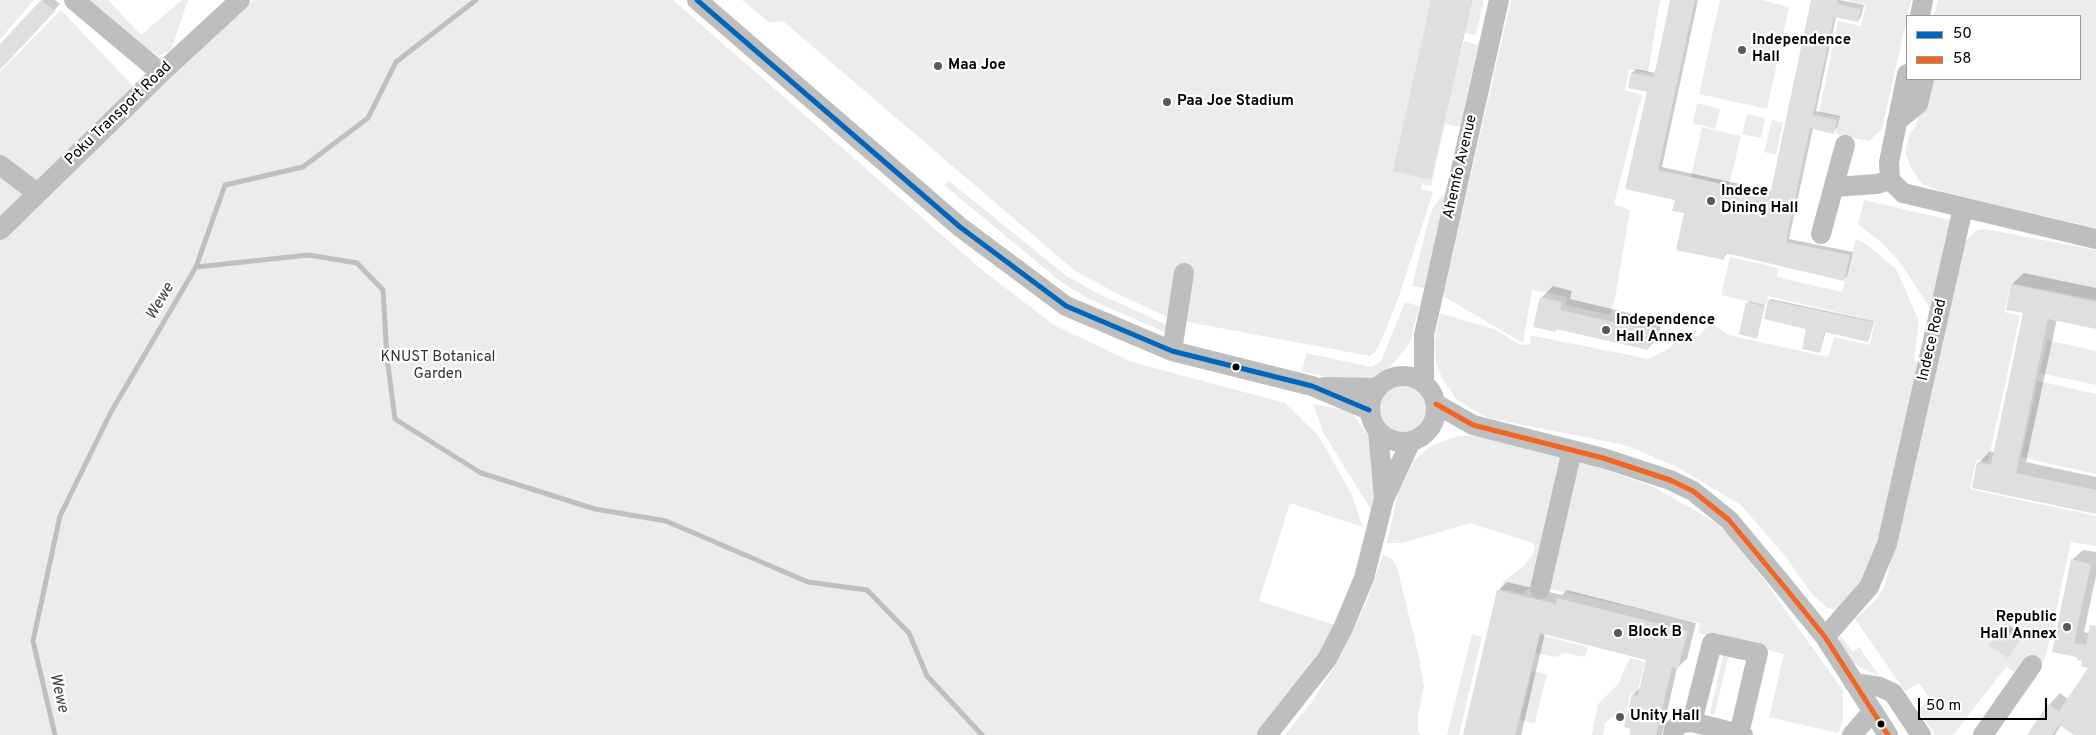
<!DOCTYPE html>
<style>
body{margin:0}
#map{position:relative;width:2096px;height:735px;overflow:hidden;background:#fff;font-family:Overpass,sans-serif}
canvas{display:block}
.legend{position:absolute;left:1906px;top:15px;width:175px;height:65px;box-sizing:border-box;background:#fff;border:1px solid #999;margin:0;padding:6px 9px;list-style:none;font-size:15px;color:#000}
.legend li{display:flex;align-items:center;gap:10px;height:25px}
.legend b{width:25px;border:1px solid #999}
.scale{position:absolute;left:1918px;top:698px;width:129px;height:22px;box-sizing:border-box;border:2px solid #000;border-top:0;padding-left:6px;font-size:15px;line-height:18px;white-space:nowrap;color:#000;-webkit-text-stroke:4px #fff;paint-order:stroke}
</style>
<div id="map">
<canvas width="2096" height="735"></canvas>
<ul class="legend">
<li><b style="height:6px;background:#0065bd"></b>50</li>
<li><b style="height:6px;background:#f26522"></b>58</li>
</ul>
<div class="scale">50 m</div>
</div>
<script>
const context = document.querySelector('canvas').getContext('2d');
context.lineJoin = 'round';
function fill(path, color) {
  context.fillStyle = color;
  context.fill(path, 'evenodd');
}
function shape(rows) {
  const path = new Path2D();
  for (const r of rows) {
    if (r.length === 3) {
      path.moveTo(r[0] + r[2], r[1]);
      path.arc(r[0], r[1], r[2], 0, 2 * Math.PI);
      continue;
    }
    path.moveTo(r[0], r[1]);
    for (let i = 2; i < r.length; i += 2) path.lineTo(r[i], r[i + 1]);
  }
  return path;
}
function strokePath(path, color, width, dash) {
  context.strokeStyle = color;
  context.lineWidth = width;
  context.lineCap = dash ? 'butt' : 'round';
  context.setLineDash(dash || []);
  context.stroke(path);
}
function write(font, color, halo, rows, align = 'center') {
  context.font = font + ' Overpass,sans-serif';
  context.lineWidth = 4.5;
  context.setLineDash([]);
  context.textBaseline = 'middle';
  context.strokeStyle = halo;
  context.fillStyle = color;
  for (const [text, x, y, turn = 0] of rows) {
    context.save();
    context.translate(x, y);
    context.rotate((+turn || 0) * Math.PI / 180);
    context.textAlign = isNaN(turn) ? turn : align;
    if (halo) context.strokeText(text, 0, 0);
    context.fillText(text, 0, 0);
    context.restore();
  }
}
fill(shape([
 [0,0,34,0,1,38,0,38],
 [80,0,108,0,141,35,182,0,188,0,171,50,158,56],
 [253,0,673,0,982,270,1054,325,1132,362,1285,403,1318,435,1351,493,1363,527,1290,503,1259,601,1335,625,1307,672,1257,735,0,735,0,233],
 [742,0,1484,0,1476,35,1465,33,1460,54,1464,41,1478,45,1460,127,1445,124,1431,186,1422,184,1421,189,1433,192,1399,296,1383,336,1376,351,1370,356,1172,319,1118,294,1075,271,783,21,770,23],
 [1511,0,1660,0,1648,73,1629,69,1625,90,1642,95,1614,204,1630,210,1616,293,1610,315,1566,305,1567,297,1532,290,1523,343,1443,296],
 [1720,0,1761,0,1789,7,1767,109,1699,94],
 [1846,0,1911,0,1882,129,1869,141,1836,134,1839,117,1819,113,1838,21,1861,26,1866,5],
 [1938,0,2096,0,2096,228,1943,192,1922,184,1912,170,1905,152,1910,133,1916,126,1926,79,2080,79,2080,16,1934,16],
 [61,10,133,86,0,219,0,72],
 [1697,103,1720,109,1715,129,1693,123],
 [1747,114,1765,118,1761,138,1742,134],
 [1772,120,1783,123,1776,155,1764,152],
 [1702,127,1741,136,1729,185,1691,177],
 [949,181,1068,277,1095,292,1169,326,1164,332,1087,298,1061,282,944,185],
 [1447,190,1424,288,1412,286,1429,218,1434,206],
 [1864,200,1954,221,1932,311,1901,264,1883,244,1858,224],
 [1984,229,2096,250,2096,300,2011,283,2004,312,2020,316,1988,462,1976,460,1970,489,2096,516,2096,546,2071,542,2046,656,2031,682,2006,667,1953,735,1935,735,1918,710,1930,699,1919,683,1905,691,1855,619,1876,600,1885,585,1965,242,1975,231],
 [1856,239,1866,244,1896,269,1919,321,1914,361,1921,363,1885,533,1854,599,1836,609,1827,608,1811,593,1786,557,1741,505,1677,467,1625,445,1488,418,1456,399,1442,378,1436,362,1434,342,1440,313,1496,330,1520,345,1531,344,1530,336,1539,337,1649,359,1670,348,1681,331,1698,337,1710,323,1729,335,1828,357,1834,337,1870,345,1875,321,1768,296,1766,305,1721,295,1730,257,1778,268,1777,277,1842,292],
 [1405,302,1419,306,1410,343,1391,366,1376,377,1359,383,1302,372,1306,353,1371,367,1381,361],
 [2047,340,2096,351,2096,385,2040,373],
 [2038,381,2096,394,2096,474,2021,457],
 [1403,409,26],
 [1313,404,1350,411,1372,440,1378,481,1373,513,1323,432],
 [1458,436,1483,436,1561,456,1534,586,1522,594,1500,589,1504,581,1525,565,1532,556,1535,548,1533,543,1470,523,1403,543,1387,543,1399,488,1414,461,1431,446],
 [1578,460,1654,487,1715,522,1735,540,1843,690,1843,721,1838,733,1769,717,1784,654,1698,633,1700,623,1546,588],
 [1383,554,1393,560,1397,567,1418,653,1424,687,1418,714,1418,733,1421,735,1285,735,1310,704,1335,666,1367,601],
 [1472,634,1482,637,1459,735,1447,735],
 [1540,635,1588,647,1585,657,1565,653,1555,657,1536,653],
 [1840,635,1853,652,1859,647,1880,677,1848,661,1839,643],
 [1725,648,1730,649,1715,713,1712,715,1710,712],
 [1630,658,1645,662,1637,694,1631,693,1625,718,1612,717,1605,723,1603,735,1592,735,1598,704,1618,684],
 [1532,671,1547,674,1535,723,1520,720]
]), '#ececec');
fill(shape([
 [43,0,55,0,60,4,0,68,0,46],
 [1432,0,1472,0,1431,178],
 [1671,0,1698,0,1662,167,1772,191,1813,0,1840,0,1864,5,1861,17,1858,21,1836,17,1816,111,1840,116,1837,128,1833,132,1813,128,1789,239,1853,252,1847,276,1844,280,1728,252,1723,259,1676,199,1627,188,1648,91,1629,87,1632,73,1636,69,1656,73],
 [2024,273,2096,288,2096,327,2057,319,2026,462,2096,477,2096,513,1979,463,1990,451,1995,453,2025,312,2012,284],
 [1553,286,1572,291,1570,299,1662,321,1658,338,1647,349,1558,328,1555,331,1535,326,1542,297],
 [1771,299,1874,321,1869,339,1868,341,1826,331,1820,352,1808,328,1769,300],
 [1749,301,1765,305,1757,337,1740,334],
 [2083,550,2096,552,2096,576,2084,632,2096,635,2096,668,2079,656,2053,651,2072,560],
 [1507,582,1562,595,1567,590,1696,623,1687,659,1677,668,1662,735,1630,735,1633,695,1641,687,1648,659,1545,633,1521,735,1464,735,1498,591],
 [2006,624,2023,635,2008,656,2002,628],
 [2096,673,2096,735,2076,735,2061,725,2055,735,2028,735,2049,705,2060,693,2068,699]
]), '#0003');
strokePath(shape([
 [196,267,309,255,357,263,383,290,387,358,395,419,481,473,595,509,666,521,808,582,867,590,909,633,927,676,982,735],
 [55,735,33,641,60,516,111,412,196,267,225,185,303,167,368,118,396,62,476,0]
]), '#bfbfbf', 5);
fill(shape([
 [41,0,55,11,0,70,0,44],
 [1431,0,1472,0,1431,180,1393,171],
 [1670,0,1695,0,1658,170,1770,195,1811,0,1838,0,1837,4,1861,9,1858,22,1834,17,1813,115,1837,120,1834,134,1810,128,1786,242,1850,255,1844,281,1725,253,1724,260,1676,250,1684,213,1672,211,1675,200,1625,189,1647,92,1628,88,1631,73,1654,77],
 [2011,284,2096,302,2096,329,2048,319,2016,473,2096,490,2096,514,1972,488,1977,462,1991,465,2023,313,2006,310],
 [1540,297,1562,302,1560,310,1652,331,1648,350,1556,329,1555,332,1533,327],
 [1768,300,1873,322,1868,342,1825,332,1820,353,1802,349,1806,329,1764,319],
 [1746,302,1764,306,1757,339,1739,334],
 [2071,559,2091,564,2074,643,2086,645,2090,625,2096,626,2096,735,2074,735,2059,725,2052,735,2027,735,2048,704,2059,711,2088,668,2081,666,2082,661,2077,660,2077,657,2052,652],
 [1497,590,1556,604,1557,598,1688,631,1678,668,1672,667,1656,735,1629,735,1631,729,1624,727,1632,694,1638,696,1646,660,1540,633,1515,735,1463,735],
 [2001,627,2020,639,2008,658,1989,646]
]), '#dfdfdf');
strokePath(shape([
 [74,0,161,73],
 [697,0,960,227,1066,306,1172,351,1312,386,1369,410],
 [1920,16,1923,0],
 [1907,74,1889,162,1890,180,1903,193,2096,239],
 [1897,121,1918,104,1924,79],
 [0,165,37,193],
 [1834,187,1877,184,1890,180],
 [0,230,161,73,240,0],
 [1821,234,1845,145],
 [1172,351,1184,273],
 [1403,409,33],
 [1424,383,1424,335,1499,0],
 [1324,387,1376,388],
 [1436,404,1473,425,1603,458,1670,480,1693,491,1729,520,1787,590,1825,637,1888,735],
 [1378,431,1384,497],
 [1540,589,1572,450],
 [1825,637,1869,587,1887,544,1963,208],
 [1854,683,1880,687,1893,693,1921,735],
 [1739,734,1758,653,1712,643,1692,722,1739,734,1743,735],
 [1267,735,1327,659,1343,628,1364,578,1384,499,1411,441],
 [1673,735,1674,729,1682,723,1692,722],
 [1852,735,1873,711],
 [1983,735,2032,665]
]), '#bebebe', 20);
strokePath(shape([
 [697,0,960,227,1066,306,1172,351,1312,386,1369,410]
]), '#0065bd', 5);
strokePath(shape([
 [1436,404,1473,425,1603,458,1670,480,1693,491,1729,520,1787,590,1825,637,1888,735]
]), '#f26522', 5);
for (const [x, y, r, color] of [
 [1742,50,5,"#595959"],
 [938,66,5,"#595959"],
 [1167,102,5,"#595959"],
 [1711,201,5,"#595959"],
 [1606,330,5,"#595959"],
 [1236,367,4.5,"#000"],
 [2067,627,5,"#595959"],
 [1618,633,5,"#595959"],
 [1620,717,5,"#595959"],
 [1881,724,4.5,"#000"]
]) {
  const dot = new Path2D();
  dot.arc(x, y, r, 0, 2 * Math.PI);
  context.fillStyle = color;
  context.fill(dot);
  strokePath(dot, '#fff', 2);
}
write('bold 15px', '#000', '#fff', [
 ["Independence",1752,41],
 ["Hall",1752,58],
 ["Maa Joe",948,66],
 ["Paa Joe Stadium",1177,102],
 ["Indece",1721,192],
 ["Dining Hall",1721,209],
 ["Independence",1616,321],
 ["Hall Annex",1616,338],
 ["Republic",2057,618,"right"],
 ["Hall Annex",2057,635,"right"],
 ["Block B",1628,633],
 ["Unity Hall",1630,717]
], 'left');
write('15px', '#000', '#fff', [
 ["Poku Transport Road",119,114,-44],
 ["Ahemfo Avenue",1461,167,-77],
 ["Indece Road",1933,340,-77]
]);
write('15px', '#333', '#fff', [
 ["KNUST Botanical",438,358],
 ["Garden",438,375]
]);
write('italic 16px', '#444', '#fff', [
 ["Wewe",161,302,-60],
 ["Wewe",58,693,77]
]);
</script>
